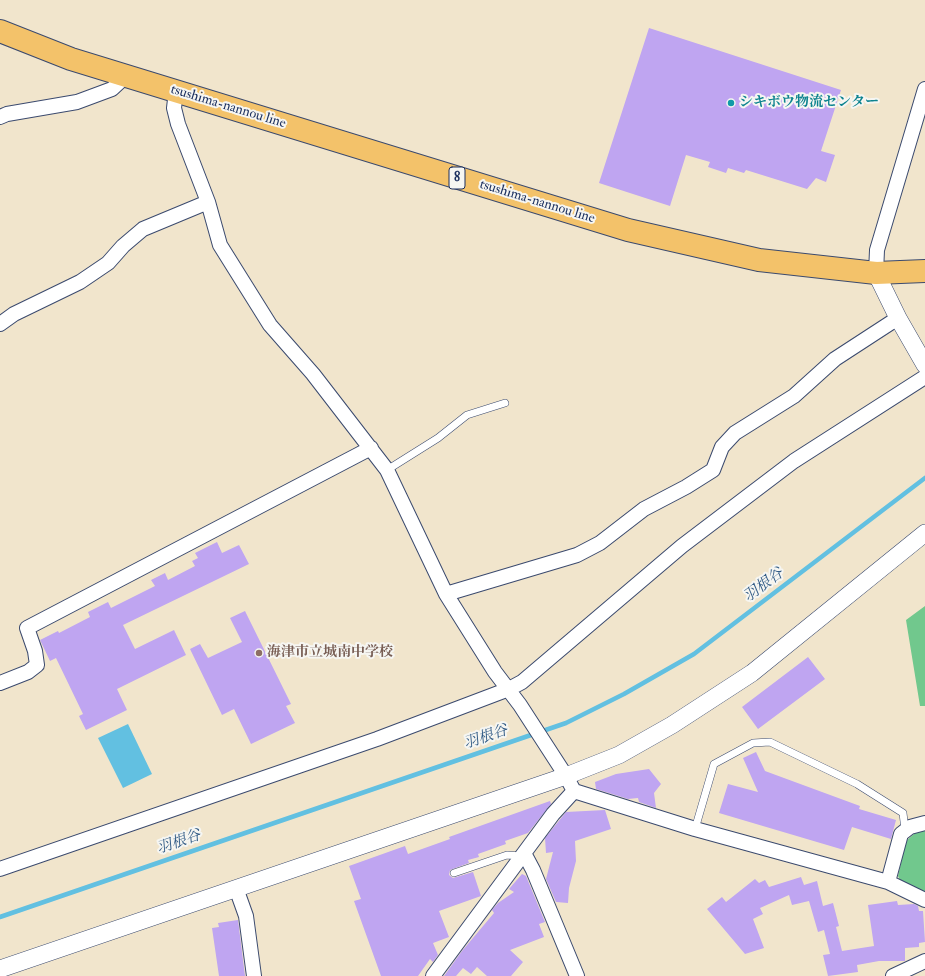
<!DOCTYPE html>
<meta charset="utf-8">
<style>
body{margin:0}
canvas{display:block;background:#f1e5cc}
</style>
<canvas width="925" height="976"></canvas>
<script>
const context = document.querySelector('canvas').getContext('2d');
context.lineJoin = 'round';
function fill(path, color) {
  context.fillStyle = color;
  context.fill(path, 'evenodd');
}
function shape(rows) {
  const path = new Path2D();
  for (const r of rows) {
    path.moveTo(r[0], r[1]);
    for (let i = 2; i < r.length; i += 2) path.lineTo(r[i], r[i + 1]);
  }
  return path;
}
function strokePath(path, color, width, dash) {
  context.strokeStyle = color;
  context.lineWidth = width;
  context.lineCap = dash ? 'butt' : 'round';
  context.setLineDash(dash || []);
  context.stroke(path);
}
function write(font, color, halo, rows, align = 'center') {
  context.font = font + ' "IM FELL Double Pica","Noto Serif JP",serif';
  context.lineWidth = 4;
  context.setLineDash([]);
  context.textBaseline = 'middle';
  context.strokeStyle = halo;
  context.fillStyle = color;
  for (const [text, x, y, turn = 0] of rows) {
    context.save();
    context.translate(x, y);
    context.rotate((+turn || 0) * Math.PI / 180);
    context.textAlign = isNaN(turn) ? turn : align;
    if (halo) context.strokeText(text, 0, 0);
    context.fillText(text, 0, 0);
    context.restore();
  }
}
fill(shape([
 [925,606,925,706,920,706,906,620],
 [925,830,925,894,901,882,898,876,906,841,915,833]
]), '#71c88d');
fill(shape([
 [128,724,152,774,123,788,98,738]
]), '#62c0e1');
strokePath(shape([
 [0,917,566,723,624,694,694,654,925,478]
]), '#62c0e1', 4.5);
fill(shape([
 [649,28,841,90,821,151,835,155,826,182,816,178,807,189,746,170,744,173,728,168,726,173,708,167,710,162,686,155,670,206,599,183],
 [217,542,222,553,239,545,249,564,123,625,135,649,174,630,186,655,117,689,127,710,86,730,79,716,83,714,56,658,50,661,40,640,58,631,59,633,90,617,88,612,108,602,111,608,155,586,151,580,165,573,168,580,195,566,192,561,198,558,195,553],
 [245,611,291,704,286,706,295,723,251,744,234,709,222,715,190,649,200,644,208,658,242,642,230,618],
 [808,657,825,679,758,729,742,707],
 [756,752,765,771,860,806,859,809,896,820,891,839,852,827,844,850,719,813,728,784,758,792,743,758],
 [649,769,661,784,654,793,656,808,639,802,638,798,628,799,596,789,595,782,616,774],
 [550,801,551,804,528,833,505,841,506,844,478,854,479,857,468,860,469,863,450,870,449,875,453,878,473,872,481,896,439,911,449,937,433,943,438,955,433,962,430,959,418,976,381,976,354,901,361,899,349,866,405,846,408,854,450,839,449,837],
 [605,810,611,829,575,841,576,861,569,888,568,903,556,902,546,879,553,852,546,853,545,838,566,812],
 [522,874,526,876,545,922,539,924,544,937,510,950,523,962,511,976,487,976,477,967,471,974,463,968,456,976,444,976,462,951,494,913,492,910,498,903,514,892,509,889],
 [801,877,804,885,817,881,823,906,833,903,839,926,836,927,842,951,874,946,868,905,897,901,898,905,914,904,918,906,919,911,923,911,925,942,919,943,919,947,905,948,905,961,879,961,857,965,858,972,828,976,823,955,830,954,824,930,818,932,809,901,792,905,789,895,760,908,763,914,753,919,764,948,745,954,707,909,722,897,726,902,755,879,759,883,765,880,769,887],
 [238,920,245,976,219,976,212,928,219,927,218,923]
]), '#bfa5f1');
const service = shape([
 [387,470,438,438,467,415,505,403],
 [695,829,714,764,753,743,770,742,857,784,903,813,905,830],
 [454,873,507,855,521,856]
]);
const minor = shape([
 [176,91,174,108,178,124,208,202,220,245,270,325,313,374,387,470,446,594,495,672,520,705,566,776,574,791,695,829,888,882,925,900],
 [0,117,7,114,77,102,112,89,127,75],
 [876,273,877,250,925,89],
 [0,324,14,314,80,282,108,263,123,246,143,229,208,202],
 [446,594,577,555,600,543,644,509,686,487,713,470,722,447,735,433,794,396,835,359,898,318],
 [0,683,28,672,37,665,35,651,27,628,371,448],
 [524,853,533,870,577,976],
 [0,869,377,739,509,689,522,682,682,546,794,461,925,377],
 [888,882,901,834,910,827,925,823],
 [236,888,246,916,254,976],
 [433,976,553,814,574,791],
 [893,976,925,961]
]);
const tertiary = shape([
 [876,273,898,318,925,365],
 [0,969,566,776,619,755,672,725,752,673,925,533]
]);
const primary = shape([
 [0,31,71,59,628,230,759,260,876,273,925,271]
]);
strokePath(service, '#3b4a6e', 8);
strokePath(minor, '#3b4a6e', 16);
strokePath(tertiary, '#3b4a6e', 18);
strokePath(primary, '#3b4a6e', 24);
strokePath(service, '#fff', 7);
strokePath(minor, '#fff', 14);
strokePath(tertiary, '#fff', 17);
strokePath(primary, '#f3c26a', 22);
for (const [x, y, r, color] of [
 [731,103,4,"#0f9aa8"],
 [259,653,4,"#8d6e63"]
]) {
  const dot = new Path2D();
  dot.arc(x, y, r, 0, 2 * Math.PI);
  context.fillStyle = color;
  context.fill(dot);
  strokePath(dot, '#f6f6f2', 1.5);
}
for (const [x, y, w] of [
 [457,178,16]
]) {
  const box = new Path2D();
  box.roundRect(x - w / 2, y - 11, w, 22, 3);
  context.fillStyle = '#f6f6f2';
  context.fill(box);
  strokePath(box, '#1b2f5e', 1);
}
write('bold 13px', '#1b2f5e', null, [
 ["8",457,178]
]);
write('bold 14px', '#0d838f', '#f6f6f2', [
 ["シキボウ物流センター",739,103]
], 'left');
write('14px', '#1b2f5e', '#f6f6f2', [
 ["tsushima-nannou line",228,107,17],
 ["tsushima-nannou line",537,202,17]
]);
write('bold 14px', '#785e54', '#f6f6f2', [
 ["海津市立城南中学校",267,653]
], 'left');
write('italic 15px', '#305a85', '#f6f6f2', [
 ["羽根谷",764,586,-37],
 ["羽根谷",486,738,-19],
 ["羽根谷",179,843,-19]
]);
</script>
